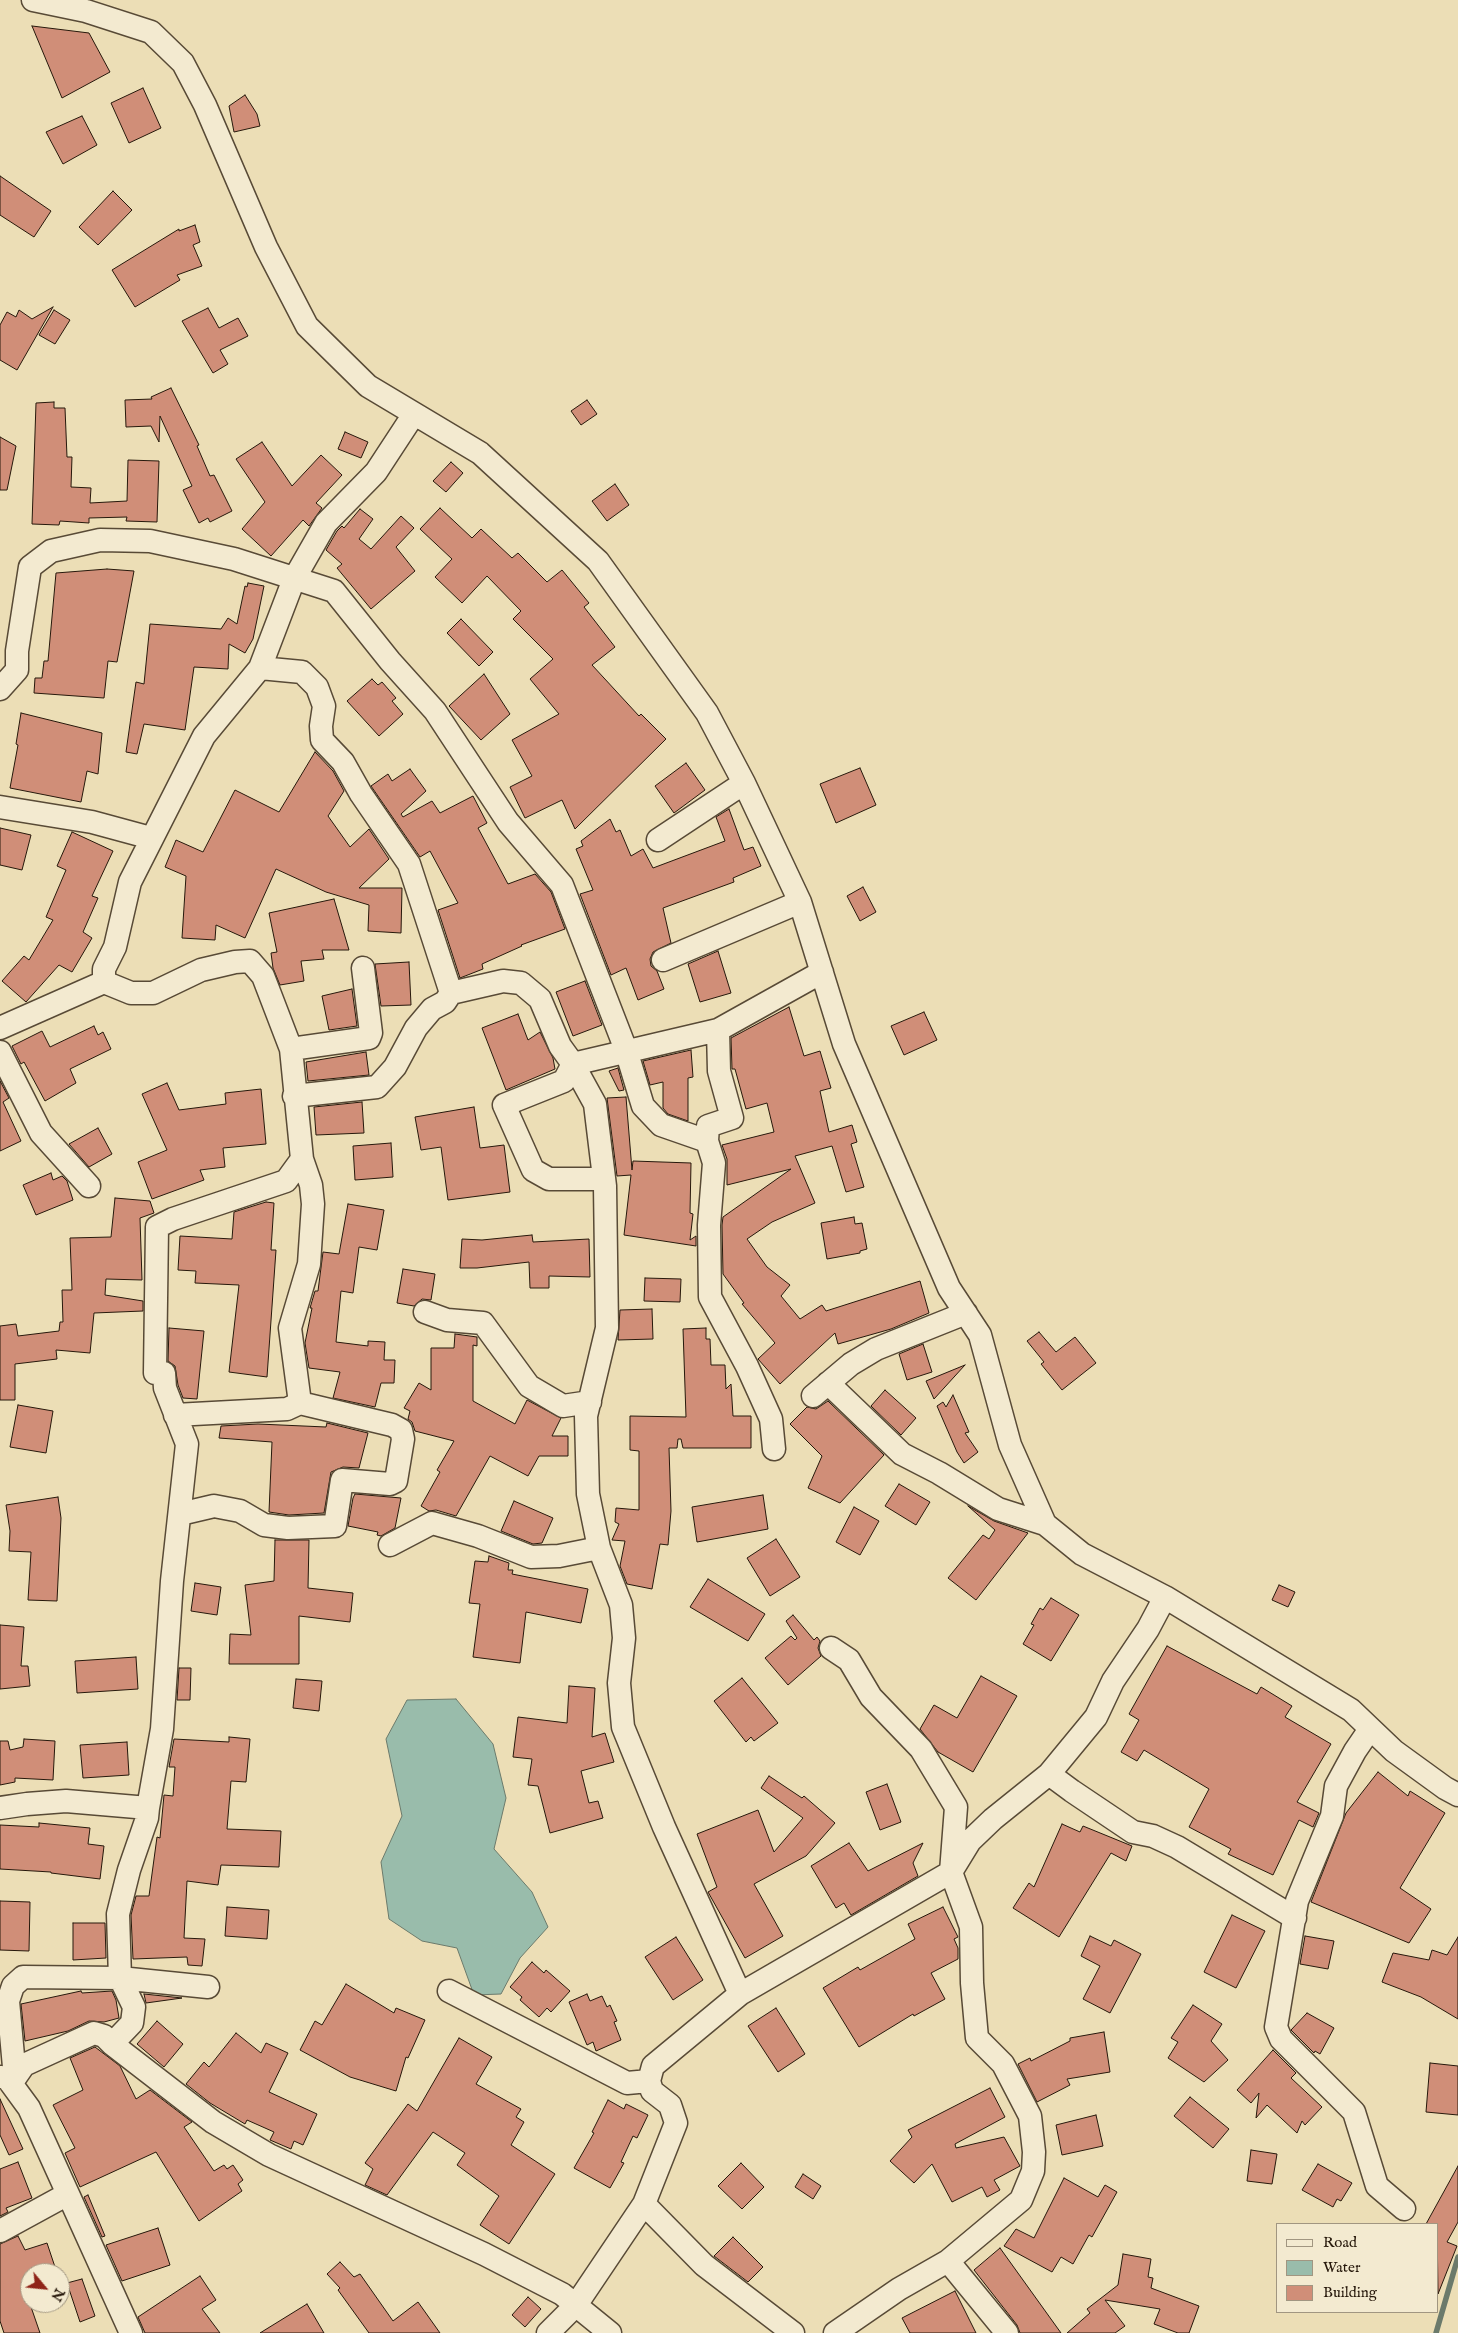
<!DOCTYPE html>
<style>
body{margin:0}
#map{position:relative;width:1458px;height:2333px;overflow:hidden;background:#ecdeb6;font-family:"IM FELL English",serif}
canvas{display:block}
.legend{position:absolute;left:1276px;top:2223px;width:162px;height:90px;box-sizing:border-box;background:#f3ead0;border:1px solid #a19681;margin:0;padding:6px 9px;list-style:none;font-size:15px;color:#26180b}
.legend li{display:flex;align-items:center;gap:10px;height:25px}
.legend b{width:25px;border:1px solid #a19681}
.north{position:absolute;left:20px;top:2263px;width:50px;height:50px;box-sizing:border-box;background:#f3ead0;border:1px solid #a19681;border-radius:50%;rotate:118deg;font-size:14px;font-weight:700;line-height:20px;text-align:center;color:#26180b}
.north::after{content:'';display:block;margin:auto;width:18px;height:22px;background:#8f2418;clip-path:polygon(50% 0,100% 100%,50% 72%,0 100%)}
</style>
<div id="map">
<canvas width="1458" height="2333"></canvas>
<ul class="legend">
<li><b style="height:6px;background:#f3ead0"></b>Road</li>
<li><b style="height:14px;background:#99bcab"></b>Water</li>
<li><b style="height:14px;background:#d08e78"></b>Building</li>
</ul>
<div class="north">N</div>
</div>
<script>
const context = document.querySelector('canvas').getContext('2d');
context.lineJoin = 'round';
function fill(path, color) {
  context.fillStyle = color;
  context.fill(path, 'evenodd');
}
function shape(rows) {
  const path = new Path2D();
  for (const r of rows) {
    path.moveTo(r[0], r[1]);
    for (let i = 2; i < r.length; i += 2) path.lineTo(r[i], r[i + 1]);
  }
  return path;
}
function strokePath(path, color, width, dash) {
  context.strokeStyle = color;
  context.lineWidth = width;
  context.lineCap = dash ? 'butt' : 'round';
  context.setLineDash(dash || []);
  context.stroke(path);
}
const water = shape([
 [456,1699,493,1744,506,1798,494,1849,532,1892,548,1927,520,1958,501,1994,474,1995,457,1948,422,1941,389,1919,381,1862,402,1816,386,1739,407,1700,456,1699]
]);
fill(water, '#99bcab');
strokePath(water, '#6b7a6b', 1);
strokePath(shape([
 [1436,2333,1458,2257]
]), '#6b7a6b', 5.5);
const building = shape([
 [32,26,89,33,110,72,62,98,32,26],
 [143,88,161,128,129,143,111,103,143,88],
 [245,95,257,114,260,126,234,132,229,106,245,95],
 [82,116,97,145,63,164,46,132,82,116],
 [0,176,51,211,34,237,0,215,0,176],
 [113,191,132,210,98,245,79,227,113,191],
 [195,225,200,242,193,245,202,266,177,275,180,280,135,307,112,270,179,229,179,231,195,225],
 [53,307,17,370,0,360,0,325,7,312,16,317,19,310,32,319,53,307],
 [208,308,219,328,238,318,248,336,220,350,228,364,213,373,182,321,208,308],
 [54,310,70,320,55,344,39,335,54,310],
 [171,388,199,445,197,446,210,476,214,475,232,511,210,522,208,518,199,523,183,490,192,486,160,416,159,442,151,426,126,427,125,400,152,399,151,397,171,388],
 [587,400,597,414,581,425,571,411,587,400],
 [54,402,54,408,65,408,67,457,72,457,71,487,91,488,90,503,127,501,128,460,159,461,157,522,126,521,127,517,89,518,89,523,60,521,59,525,32,524,36,403,54,402],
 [345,432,368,442,361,458,338,449,345,432],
 [0,437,16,446,7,490,0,490,0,437],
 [262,442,292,486,321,455,342,475,316,503,322,508,309,526,303,520,271,556,242,529,265,502,236,459,262,442],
 [451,462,463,473,446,492,433,481,451,462],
 [615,484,629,505,607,521,592,501,615,484],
 [440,508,472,538,481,529,512,558,518,553,547,582,562,570,589,603,584,607,615,647,592,665,639,716,641,714,666,739,575,829,562,800,525,818,510,787,532,776,512,740,559,714,530,679,553,659,513,619,521,611,487,576,462,603,435,577,452,559,420,529,440,508],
 [360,509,373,519,359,539,371,549,401,516,414,528,396,547,415,571,371,609,337,568,342,564,326,550,337,531,342,526,344,528,360,509],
 [107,569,134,571,117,662,108,661,104,698,34,693,35,678,42,678,44,661,48,661,56,573,107,569],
 [248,583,264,586,253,639,245,653,229,644,228,669,194,667,185,730,144,724,137,754,126,752,136,682,144,684,150,624,221,629,228,618,237,624,245,586,247,587,248,583],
 [461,619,493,652,479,666,447,633,461,619],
 [484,674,510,714,481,740,449,706,484,674],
 [372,679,378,685,382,682,396,698,392,701,403,714,379,736,347,701,372,679],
 [21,713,102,733,98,774,87,771,81,802,10,788,18,745,16,744,21,713],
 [315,752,333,771,344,791,328,816,350,847,369,829,389,859,359,888,402,888,401,933,368,931,369,905,326,892,276,869,245,938,216,925,215,940,182,938,186,876,165,867,176,840,203,852,235,790,279,812,315,752],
 [686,763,705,790,674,813,655,786,686,763],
 [860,768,876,805,836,823,820,784,860,768],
 [410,769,426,791,401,814,403,817,432,801,440,813,473,796,487,823,478,828,508,884,535,874,551,892,565,929,521,945,522,946,482,964,483,969,460,978,438,910,458,903,430,851,420,857,371,786,388,774,392,781,410,769],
 [729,809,744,850,753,847,761,866,733,878,734,882,663,908,671,943,653,952,650,959,651,966,657,971,664,989,638,1000,626,968,611,975,580,894,593,890,576,849,583,846,581,841,610,819,616,832,620,830,631,856,643,849,653,868,725,841,716,817,729,809],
 [0,828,31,835,22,870,0,865,0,828],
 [72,832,113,851,92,896,98,898,83,932,92,938,72,972,59,965,26,1002,2,981,24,956,29,960,53,920,46,917,66,870,57,866,72,832],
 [863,887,876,912,860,921,847,896,863,887],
 [334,899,349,950,322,950,324,959,301,961,304,981,280,985,273,968,271,953,277,952,269,913,334,899],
 [718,951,731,993,700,1002,688,964,718,951],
 [409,962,411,1005,381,1006,375,964,409,962],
 [585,981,602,1025,573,1036,556,992,585,981],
 [352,989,357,1026,329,1030,322,996,352,989],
 [789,1007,804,1056,820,1051,831,1088,820,1091,829,1132,852,1125,857,1142,851,1144,864,1187,846,1192,832,1146,795,1156,815,1203,772,1222,747,1239,767,1267,790,1285,781,1296,800,1319,822,1305,826,1311,920,1281,929,1313,891,1329,838,1344,835,1333,780,1384,758,1359,775,1343,742,1304,744,1303,723,1274,722,1225,723,1217,791,1169,727,1185,727,1159,722,1145,774,1132,767,1103,746,1109,735,1069,732,1069,731,1038,789,1007],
 [924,1012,937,1040,904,1055,891,1026,924,1012],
 [518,1014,528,1040,540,1032,553,1058,555,1069,506,1090,482,1028,518,1014],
 [94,1026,98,1035,103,1032,111,1049,70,1069,76,1083,45,1101,24,1062,21,1064,12,1046,42,1031,50,1047,94,1026],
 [691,1050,693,1077,688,1078,688,1121,668,1114,663,1108,663,1082,650,1085,643,1061,691,1050],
 [366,1052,369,1075,308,1081,306,1062,366,1052],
 [618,1068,624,1090,619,1091,609,1071,618,1068],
 [0,1081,9,1098,3,1102,21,1141,0,1151,0,1081],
 [167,1083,179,1110,226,1104,225,1093,261,1089,266,1144,223,1148,225,1167,200,1170,204,1180,152,1199,138,1162,167,1150,142,1094,167,1083],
 [626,1097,632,1170,633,1161,691,1163,690,1213,693,1214,690,1240,696,1236,696,1246,624,1235,631,1175,617,1176,607,1098,626,1097],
 [362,1102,364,1133,316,1135,314,1107,362,1102],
 [474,1107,480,1148,504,1145,510,1192,448,1200,441,1147,421,1150,415,1117,474,1107],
 [98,1128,112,1154,89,1167,69,1144,98,1128],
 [391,1143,393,1177,355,1180,353,1146,391,1143],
 [51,1173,53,1180,62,1176,67,1181,73,1200,36,1215,23,1185,51,1173],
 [115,1198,150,1201,154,1213,140,1218,142,1280,106,1279,105,1295,143,1301,143,1311,94,1313,90,1353,56,1350,57,1359,15,1364,15,1400,0,1400,0,1326,16,1324,18,1336,59,1331,60,1322,63,1322,62,1290,72,1290,70,1238,111,1237,115,1198],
 [266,1202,274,1203,271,1250,276,1250,267,1377,229,1372,239,1285,195,1283,196,1271,178,1270,180,1236,232,1239,234,1212,266,1202],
 [348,1204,384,1210,377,1250,359,1247,353,1293,341,1291,336,1342,368,1346,368,1341,385,1342,384,1360,395,1360,394,1383,381,1383,375,1407,333,1398,340,1372,309,1368,305,1343,312,1308,310,1308,315,1291,318,1291,323,1252,339,1254,348,1204],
 [854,1217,855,1224,862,1223,867,1249,860,1251,860,1253,827,1259,821,1223,854,1217],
 [532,1235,533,1242,589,1239,590,1277,549,1276,549,1288,530,1288,529,1262,477,1268,460,1268,462,1239,482,1240,532,1235],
 [403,1269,435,1274,431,1300,422,1299,414,1306,397,1303,403,1269],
 [645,1278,681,1279,680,1302,644,1301,645,1278],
 [652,1309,653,1339,618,1340,620,1310,652,1309],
 [169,1328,204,1331,197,1399,183,1398,178,1385,175,1366,168,1361,169,1328],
 [706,1328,706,1339,710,1339,711,1365,725,1365,726,1389,731,1384,733,1416,751,1416,751,1448,683,1448,681,1439,678,1439,677,1448,669,1448,671,1511,668,1545,660,1544,652,1589,627,1584,620,1566,625,1541,612,1540,619,1524,615,1522,616,1508,639,1510,639,1451,630,1450,630,1416,686,1417,683,1329,706,1328],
 [1039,1332,1056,1352,1075,1337,1096,1363,1062,1390,1041,1364,1044,1362,1027,1341,1039,1332],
 [455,1334,477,1337,477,1346,473,1345,473,1401,515,1424,527,1400,561,1418,552,1436,568,1436,568,1456,539,1456,528,1476,490,1456,456,1516,436,1510,429,1511,421,1506,440,1472,437,1470,454,1441,415,1431,412,1422,408,1419,410,1411,404,1408,419,1383,431,1390,431,1348,454,1348,455,1334],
 [923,1344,932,1372,907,1380,899,1354,923,1344],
 [965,1365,934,1399,926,1381,965,1365],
 [885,1390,916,1418,901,1435,871,1406,885,1390],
 [953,1395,969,1432,965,1433,978,1452,964,1463,957,1452,937,1406,943,1402,946,1407,953,1395],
 [828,1401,884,1455,840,1503,808,1488,822,1456,790,1424,807,1407,816,1409,828,1401],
 [18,1405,53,1411,46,1453,10,1447,18,1405],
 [327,1423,368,1433,359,1468,343,1467,331,1472,324,1513,289,1515,269,1512,272,1442,219,1438,221,1426,258,1424,326,1427,327,1423],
 [899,1484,930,1502,916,1525,885,1506,899,1484],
 [355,1494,401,1498,395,1528,381,1536,377,1535,378,1532,348,1526,353,1498,355,1494],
 [763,1495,768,1529,697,1542,692,1507,763,1495],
 [58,1497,61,1518,57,1601,28,1600,31,1552,9,1551,10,1531,6,1505,58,1497],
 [514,1501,553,1518,542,1543,533,1544,501,1531,514,1501],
 [968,1506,994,1521,1028,1533,976,1600,948,1578,983,1535,989,1539,995,1530,968,1506],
 [854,1507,879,1521,860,1555,836,1542,854,1507],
 [776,1539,800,1577,770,1596,747,1558,776,1539],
 [275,1540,309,1540,308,1588,353,1593,350,1622,299,1616,299,1664,229,1664,230,1634,251,1635,245,1585,274,1581,275,1540],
 [489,1556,509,1563,508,1570,513,1570,512,1574,588,1589,581,1623,526,1612,520,1663,473,1657,480,1604,469,1603,475,1561,488,1562,489,1556],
 [708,1579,765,1614,748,1641,690,1607,708,1579],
 [195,1583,221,1587,217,1615,191,1611,195,1583],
 [1279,1585,1295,1592,1288,1607,1272,1600,1279,1585],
 [1051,1598,1079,1615,1051,1661,1023,1644,1034,1625,1031,1624,1040,1608,1043,1610,1051,1598],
 [793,1615,814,1640,817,1637,820,1641,818,1648,821,1656,788,1685,765,1658,791,1636,795,1640,797,1638,786,1621,793,1615],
 [0,1625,24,1627,21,1666,28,1666,30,1686,0,1689,0,1625],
 [1167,1646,1257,1694,1261,1687,1292,1706,1285,1717,1331,1744,1297,1802,1319,1813,1313,1827,1299,1820,1273,1875,1228,1854,1231,1849,1189,1827,1209,1789,1144,1750,1137,1761,1121,1752,1139,1720,1129,1714,1167,1646],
 [136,1657,138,1689,77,1693,75,1661,136,1657],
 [179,1668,191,1668,190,1700,177,1700,179,1668],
 [981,1676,1017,1696,973,1772,938,1752,920,1729,934,1705,957,1718,981,1676],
 [742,1678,778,1723,754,1741,751,1737,746,1742,714,1701,742,1678],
 [296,1679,322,1681,319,1711,293,1708,296,1679],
 [569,1686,595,1688,592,1737,605,1733,614,1762,581,1771,589,1803,598,1801,603,1818,550,1833,538,1786,528,1785,532,1759,513,1757,518,1717,567,1723,569,1686],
 [229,1737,250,1739,246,1782,231,1781,227,1829,281,1831,279,1867,221,1865,218,1885,187,1881,184,1938,205,1939,202,1966,188,1965,187,1957,133,1959,131,1915,136,1896,149,1896,157,1837,160,1838,164,1795,173,1796,175,1767,169,1767,174,1739,229,1742,229,1737],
 [24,1739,55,1741,53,1780,15,1778,15,1782,0,1785,0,1741,8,1741,10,1750,23,1747,24,1739],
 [127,1742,129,1775,83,1778,80,1745,127,1742],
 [1378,1772,1408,1796,1410,1791,1445,1813,1400,1888,1431,1909,1409,1943,1311,1902,1346,1813,1378,1772],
 [769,1776,802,1798,804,1796,835,1823,806,1856,754,1884,783,1936,745,1958,708,1892,717,1887,697,1834,758,1810,774,1852,803,1818,761,1788,769,1776],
 [887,1784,901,1822,880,1830,866,1792,887,1784],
 [39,1823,90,1828,88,1844,104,1846,100,1879,51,1873,51,1872,0,1869,0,1825,39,1827,39,1823],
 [1062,1824,1080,1832,1083,1826,1132,1846,1126,1861,1111,1853,1059,1937,1013,1908,1029,1883,1034,1887,1062,1824],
 [849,1843,868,1871,923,1843,913,1863,918,1876,851,1915,844,1903,836,1908,811,1866,849,1843],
 [0,1901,30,1902,29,1951,0,1950,0,1901],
 [227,1907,269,1910,267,1939,225,1936,227,1907],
 [943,1907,958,1937,954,1939,958,1948,958,1959,931,1973,945,1999,914,2016,913,2014,859,2047,823,1988,858,1967,860,1970,915,1939,908,1924,943,1907],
 [1232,1915,1265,1931,1236,1988,1204,1972,1232,1915],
 [73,1923,105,1923,106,1958,73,1960,73,1923],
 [1090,1936,1111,1946,1114,1940,1141,1954,1110,2013,1083,1999,1100,1966,1081,1956,1090,1936],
 [1305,1936,1334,1941,1328,1969,1300,1964,1305,1936],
 [676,1937,703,1980,673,2000,645,1957,676,1937],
 [1458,1937,1458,2019,1421,1997,1382,1982,1393,1953,1429,1960,1432,1950,1447,1955,1458,1937],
 [532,1962,544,1973,546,1970,570,1991,551,2012,547,2008,539,2017,520,2000,522,1997,510,1987,532,1962],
 [346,1984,394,2013,396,2008,425,2020,408,2058,406,2057,396,2091,350,2077,300,2050,315,2021,322,2025,346,1984],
 [81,1991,82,1993,112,1991,116,2000,119,2018,104,2022,89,2021,68,2031,25,2041,21,2004,81,1991],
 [144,1994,182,1998,146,2003,144,1994],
 [587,1994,590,2001,602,1996,607,2007,610,2005,617,2021,614,2022,621,2040,596,2051,593,2042,587,2045,569,2002,587,1994],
 [1193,2005,1222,2024,1211,2041,1228,2060,1204,2082,1168,2058,1178,2042,1171,2038,1193,2005],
 [776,2008,805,2054,778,2072,748,2026,776,2008],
 [1307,2013,1334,2028,1320,2054,1315,2051,1314,2053,1291,2030,1307,2013],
 [157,2021,183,2044,164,2067,137,2044,157,2021],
 [1104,2032,1110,2072,1067,2079,1070,2085,1037,2102,1018,2064,1030,2058,1031,2061,1070,2041,1070,2038,1104,2032],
 [236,2033,261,2053,266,2043,288,2053,269,2092,317,2114,303,2145,294,2141,291,2149,270,2140,274,2132,247,2120,245,2124,210,2103,186,2084,204,2062,209,2067,236,2033],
 [459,2038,492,2057,476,2084,521,2109,516,2117,524,2122,511,2145,555,2174,509,2244,480,2225,499,2196,457,2165,465,2153,433,2132,387,2195,365,2185,373,2169,365,2163,408,2104,417,2111,459,2038],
 [95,2047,120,2066,136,2099,150,2090,192,2122,184,2127,214,2171,224,2165,227,2169,233,2165,243,2180,238,2184,242,2191,199,2221,156,2152,80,2187,65,2153,75,2148,53,2105,83,2090,70,2058,95,2047],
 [1273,2050,1296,2073,1291,2078,1322,2107,1305,2125,1302,2121,1297,2133,1267,2105,1256,2118,1259,2093,1251,2103,1237,2090,1273,2050],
 [1430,2063,1458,2066,1458,2115,1426,2112,1430,2063],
 [990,2088,1005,2117,955,2144,956,2148,1004,2137,1020,2166,994,2180,1000,2190,987,2197,982,2187,952,2202,932,2164,914,2183,890,2161,912,2137,908,2130,990,2088],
 [1190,2097,1229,2129,1213,2148,1174,2116,1190,2097],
 [0,2099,23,2149,9,2155,0,2135,0,2099],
 [608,2100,624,2109,626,2104,648,2115,637,2138,633,2136,621,2162,624,2163,610,2188,574,2168,594,2133,592,2132,608,2100],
 [1096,2115,1103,2146,1062,2155,1056,2125,1096,2115],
 [1251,2150,1277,2154,1272,2184,1247,2181,1251,2150],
 [18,2162,32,2198,6,2208,8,2212,0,2216,0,2169,18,2162],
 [741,2163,764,2187,742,2209,718,2186,741,2163],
 [1318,2164,1352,2183,1341,2201,1337,2199,1333,2207,1302,2190,1318,2164],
 [1458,2166,1458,2222,1447,2242,1457,2246,1438,2294,1437,2224,1426,2224,1458,2166],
 [803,2174,821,2186,813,2199,795,2187,803,2174],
 [1064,2178,1098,2197,1105,2185,1117,2192,1092,2237,1089,2235,1073,2264,1061,2257,1052,2272,1004,2246,1016,2229,1034,2238,1064,2178],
 [88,2195,105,2236,102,2237,84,2197,88,2195],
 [158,2228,170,2265,122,2281,106,2245,158,2228],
 [18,2236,25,2250,47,2243,57,2273,30,2273,30,2304,40,2333,4,2333,0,2321,0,2244,18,2236],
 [733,2237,763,2267,748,2282,714,2256,733,2237],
 [1000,2248,1061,2333,1020,2333,1017,2325,974,2270,1000,2248],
 [1123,2254,1151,2259,1148,2277,1153,2278,1151,2288,1199,2306,1189,2333,1178,2333,1154,2324,1160,2309,1105,2300,1125,2326,1115,2333,1067,2333,1090,2313,1087,2309,1118,2285,1123,2254],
 [340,2262,354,2277,360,2274,393,2321,418,2302,440,2333,369,2333,338,2290,340,2288,327,2274,340,2262],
 [200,2276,216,2300,202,2309,220,2333,145,2333,138,2317,200,2276],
 [82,2279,95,2316,80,2322,67,2283,82,2279],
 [955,2291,976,2333,910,2333,902,2318,955,2291],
 [528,2297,541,2309,525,2327,512,2315,528,2297],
 [307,2304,324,2333,260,2333,307,2304]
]);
fill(building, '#d08e78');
strokePath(building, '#26180b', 1);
const street = shape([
 [33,0,86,11,151,32,183,63,205,105,266,247,307,326,368,386,480,453,598,561,707,713,744,783,800,902,844,1044,949,1288,980,1335,1010,1445,1045,1524,1082,1554,1165,1597,1351,1710,1394,1751,1445,1788,1458,1795],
 [260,668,302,672,317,687,324,706,321,726,322,740,343,762,361,794,409,864,451,993,445,1002,432,1009,416,1028,395,1067,377,1087,294,1096],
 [0,689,17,670,17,651,30,567,51,551,100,540,150,541,234,559,334,591,390,661,435,711,508,822,562,885,626,1050,643,1106,661,1125,707,1141],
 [0,807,92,822,151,838],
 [658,840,744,783],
 [663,960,800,902],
 [104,982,104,969,115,947,130,882,204,736,260,668,294,579,326,523,376,472,414,414],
 [451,993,503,981,521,983,540,999,560,1046,573,1064,595,1104,605,1186,607,1328,586,1416,588,1494,599,1548,621,1605,624,1638,619,1683,623,1727,664,1827,740,1994],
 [0,1028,104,982,131,993,153,993,201,970,235,962,250,961,263,976,291,1049,302,1159,311,1185,313,1204,309,1264,290,1328,300,1403,287,1409,175,1415],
 [718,1030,719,1071,732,1118,708,1126,707,1141,714,1163,709,1225,710,1297,747,1366,771,1419,774,1449],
 [291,1049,369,1038,371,1033,363,968],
 [0,1052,41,1133,89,1186],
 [604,1179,549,1179,533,1170,504,1105,564,1081,573,1064,718,1030,822,972],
 [425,1312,447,1320,483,1323,529,1386,563,1406,590,1402],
 [828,1383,902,1454,939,1473,998,1509,1045,1524],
 [813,1396,851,1364,876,1349,966,1313],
 [180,1514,214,1506,240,1511,264,1525,288,1528,335,1526,342,1480,390,1484,396,1481,403,1439,401,1430,392,1425,300,1403],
 [390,1545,432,1523,478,1536,531,1557,559,1556,599,1548],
 [1370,1729,1355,1751,1336,1786,1332,1816,1297,1901,1276,2027,1281,2039,1354,2112,1377,2186,1404,2209],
 [1049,1774,1072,1791,1133,1832,1153,1836,1177,1847,1295,1918],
 [0,1808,27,1804,66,1801,148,1808,147,1818,129,1870,118,1914,120,1978,134,2007,132,2023,112,2044],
 [148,1808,162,1729,172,1581,187,1444,165,1388,164,1373,155,1373,157,1227,173,1219,286,1181,302,1159],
 [449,1991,627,2083,649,2081],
 [0,2077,7,2078,29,2108,131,2333],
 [7,2078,15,2078,24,2065,94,2033,104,2036,112,2044,213,2122,269,2155,484,2254,562,2294,610,2333],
 [15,2078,8,2001,13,1986,23,1977,120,1978,208,1987],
 [644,2204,704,2265,793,2333],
 [0,2231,66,2195],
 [948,2261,1007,2333],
 [548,2333,576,2305,644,2204,676,2123,670,2105,652,2091,649,2081,653,2066,740,1994,951,1872,956,1807,921,1749,871,1697,849,1660,831,1648],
 [835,2333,899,2289,948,2261,1021,2200,1033,2171,1034,2152,1030,2116,1003,2064,977,2038,972,1983,971,1927,951,1872,970,1841,993,1819,1049,1774,1096,1717,1113,1681,1148,1629,1165,1597]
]);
strokePath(street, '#584a36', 25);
strokePath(street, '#f3ead0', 22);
</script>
